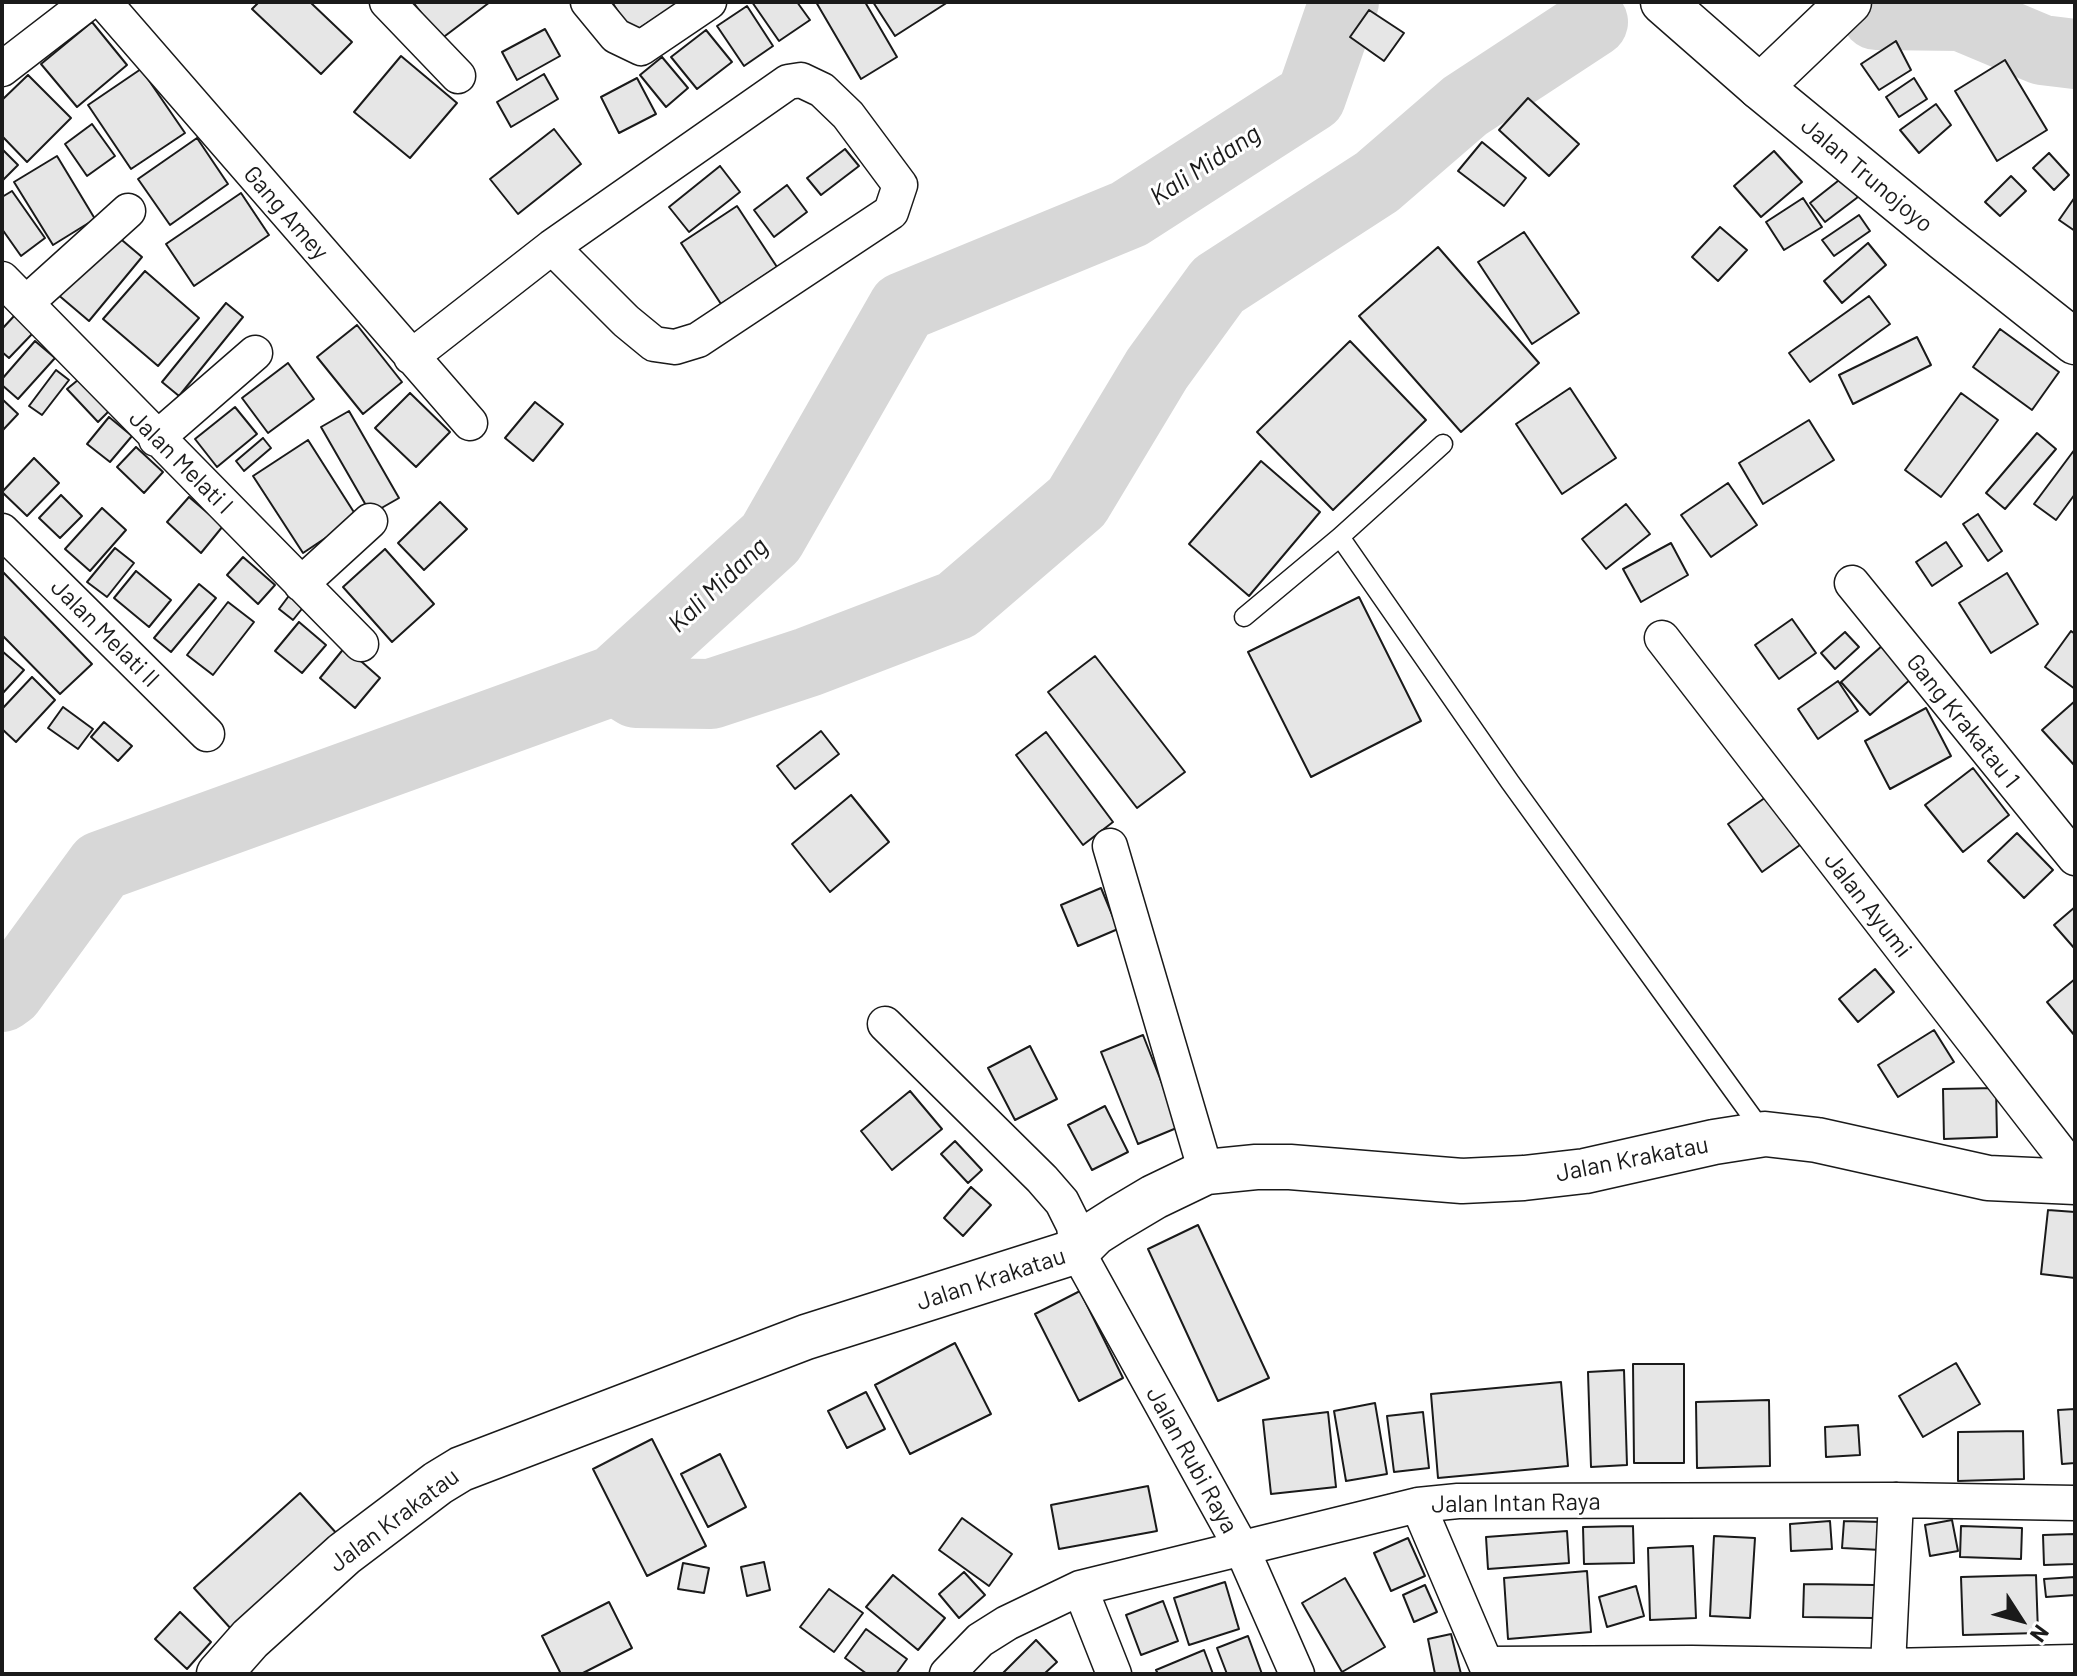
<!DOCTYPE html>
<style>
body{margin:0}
#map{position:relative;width:2077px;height:1676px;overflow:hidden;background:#fff;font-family:Barlow,sans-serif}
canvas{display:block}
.frame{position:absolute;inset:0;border:4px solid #1a1a1a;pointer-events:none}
.north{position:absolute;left:1981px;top:1580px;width:80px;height:80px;-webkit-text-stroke:6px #fff;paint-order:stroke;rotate:126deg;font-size:22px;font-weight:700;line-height:32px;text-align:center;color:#1a1a1a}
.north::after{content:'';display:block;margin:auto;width:28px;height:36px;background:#1a1a1a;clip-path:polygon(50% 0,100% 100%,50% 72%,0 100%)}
</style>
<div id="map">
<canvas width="2077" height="1676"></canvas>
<div class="frame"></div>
<div class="north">N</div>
</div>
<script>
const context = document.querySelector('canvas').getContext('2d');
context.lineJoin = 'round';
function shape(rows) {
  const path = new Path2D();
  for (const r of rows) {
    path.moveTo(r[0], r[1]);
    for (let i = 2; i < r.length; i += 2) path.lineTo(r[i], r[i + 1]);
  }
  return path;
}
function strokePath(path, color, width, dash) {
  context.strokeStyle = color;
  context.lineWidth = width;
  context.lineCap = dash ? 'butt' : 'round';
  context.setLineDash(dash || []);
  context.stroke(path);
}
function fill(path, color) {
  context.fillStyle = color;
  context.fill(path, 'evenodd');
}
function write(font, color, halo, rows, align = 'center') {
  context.font = font + ' Barlow,sans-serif';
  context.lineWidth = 6;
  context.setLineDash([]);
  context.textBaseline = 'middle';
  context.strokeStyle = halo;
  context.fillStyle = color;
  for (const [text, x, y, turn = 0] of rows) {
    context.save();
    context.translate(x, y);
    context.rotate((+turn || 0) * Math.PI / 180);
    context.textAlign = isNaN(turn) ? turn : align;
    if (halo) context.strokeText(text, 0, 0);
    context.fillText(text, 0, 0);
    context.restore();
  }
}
strokePath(shape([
 [1876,15,1961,16,2042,50,2075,54],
 [615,680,636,693,711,694,808,662,957,605,1077,502,1157,369,1218,285,1377,182,1465,106,1593,22],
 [2,997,9,992,101,866,615,680,771,538,903,307,1129,214,1311,97,1344,2]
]), '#d7d7d7', 70);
const building = shape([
 [259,2,310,2,352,42,321,74,252,9,259,2],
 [413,2,490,2,441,39,413,2],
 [612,2,680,2,632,33,612,2],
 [752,2,797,2,810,20,779,41,752,2],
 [816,2,865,2,897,57,861,79,816,2],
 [873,2,948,2,895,36,873,2],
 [747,6,773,46,744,66,717,26,747,6],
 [1369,10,1404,33,1384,61,1350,37,1369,10],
 [92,22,127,65,77,107,41,64,92,22],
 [545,29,560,56,517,80,502,52,545,29],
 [706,30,732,62,697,89,671,57,706,30],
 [1896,41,1911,70,1879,90,1861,64,1896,41],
 [401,56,457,103,410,158,354,112,401,56],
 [662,57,688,88,666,107,640,75,662,57],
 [2005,60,2047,130,1997,161,1955,91,2005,60],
 [141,69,185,133,131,169,88,105,141,69],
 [544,74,558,99,511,127,497,102,544,74],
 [28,75,71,118,27,162,2,136,2,100,28,75],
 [637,78,656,114,619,133,601,97,637,78],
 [1914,78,1927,99,1899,117,1886,97,1914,78],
 [1528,98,1579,144,1549,176,1499,130,1528,98],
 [1936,104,1951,125,1919,153,1900,130,1936,104],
 [92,124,115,156,87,176,65,144,92,124],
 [554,129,581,164,518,214,490,179,554,129],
 [197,138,228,184,170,225,138,179,197,138],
 [1482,142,1526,178,1504,206,1458,171,1482,142],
 [2,149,18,165,2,181,2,149],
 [845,149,859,166,821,195,807,178,845,149],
 [1774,151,1802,182,1761,217,1734,186,1774,151],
 [2049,153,2069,175,2054,190,2033,168,2049,153],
 [57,156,95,219,53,245,14,182,57,156],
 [720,166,740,192,689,232,669,207,720,166],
 [2011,176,2026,191,2000,216,1985,202,2011,176],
 [1843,177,1858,197,1825,222,1810,203,1843,177],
 [787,185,807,212,774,237,754,210,787,185],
 [12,191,45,238,21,256,2,229,2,197,12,191],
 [241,193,269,235,194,286,166,244,241,193],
 [2075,197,2075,231,2059,220,2075,197],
 [1803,198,1822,227,1784,250,1766,222,1803,198],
 [737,206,777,267,721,304,681,243,737,206],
 [1859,215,1870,231,1834,256,1822,240,1859,215],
 [1720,227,1747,250,1718,281,1692,257,1720,227],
 [110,230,142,257,89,321,56,293,110,230],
 [1524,232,1579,313,1532,344,1478,262,1524,232],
 [1868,243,1886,265,1842,303,1824,281,1868,243],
 [1438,247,1539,363,1461,432,1359,316,1438,247],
 [145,271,199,318,158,366,103,319,145,271],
 [1869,296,1890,324,1810,382,1789,353,1869,296],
 [226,303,243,317,179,396,162,382,226,303],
 [15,315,33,333,9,358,2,352,2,329,15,315],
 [357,325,402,382,363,414,317,357,357,325],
 [2000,329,2059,372,2032,410,1973,367,2000,329],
 [1917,337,1931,365,1853,404,1839,375,1917,337],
 [35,341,55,358,18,399,2,385,2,379,35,341],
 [1350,341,1426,420,1333,510,1257,432,1350,341],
 [288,363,314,399,268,433,242,398,288,363],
 [56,370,69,380,42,415,29,406,56,370],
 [84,375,113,407,98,422,67,389,84,375],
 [1570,388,1616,458,1562,494,1516,424,1570,388],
 [410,393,450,432,416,467,375,428,410,393],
 [1961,393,1998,420,1941,497,1905,470,1961,393],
 [2,399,18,414,2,431,2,399],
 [535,402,563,424,533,461,505,438,535,402],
 [235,407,257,434,217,467,195,439,235,407],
 [349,411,399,498,371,514,321,427,349,411],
 [109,417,132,436,110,462,87,444,109,417],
 [1809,420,1834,460,1763,504,1739,463,1809,420],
 [2037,433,2056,449,2005,509,1986,493,2037,433],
 [263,438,271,448,244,471,236,461,263,438],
 [308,440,357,517,303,553,253,476,308,440],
 [136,447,163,472,144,493,117,467,136,447],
 [2075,449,2075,494,2056,520,2034,504,2075,449],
 [34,458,59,483,27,516,2,492,34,458],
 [1261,461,1320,512,1249,596,1189,544,1261,461],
 [1728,483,1757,525,1711,557,1681,515,1728,483],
 [61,495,82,516,60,538,39,518,61,495],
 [189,497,223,526,201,553,167,522,189,497],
 [440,502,467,529,424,570,398,543,440,502],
 [1626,504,1650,534,1606,569,1582,539,1626,504],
 [102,508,126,530,90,571,65,549,102,508],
 [1978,514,2002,551,1988,561,1963,524,1978,514],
 [1946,542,1962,566,1932,586,1916,562,1946,542],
 [1671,543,1688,575,1641,602,1623,569,1671,543],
 [115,548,134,563,107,597,87,582,115,548],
 [385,549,434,604,392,642,343,587,385,549],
 [243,557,275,585,258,604,227,575,243,557],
 [2,571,92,664,60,694,2,635,2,571],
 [136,571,171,600,149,627,114,598,136,571],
 [2007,573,2038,624,1991,653,1959,603,2007,573],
 [199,584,216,598,171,652,154,638,199,584],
 [294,589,309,600,293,620,279,609,294,589],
 [1359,597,1421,721,1311,777,1248,652,1359,597],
 [228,602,254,622,213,675,187,655,228,602],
 [1792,619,1816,653,1779,679,1755,645,1792,619],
 [299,622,326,645,302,673,275,651,299,622],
 [2071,631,2075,634,2075,689,2045,667,2071,631],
 [1845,632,1859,647,1835,669,1821,653,1845,632],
 [1883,645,1912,678,1870,715,1841,682,1883,645],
 [345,647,380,678,355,708,320,678,345,647],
 [2,651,24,670,2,694,2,651],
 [1095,656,1185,772,1137,808,1048,692,1095,656],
 [32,677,55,700,16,742,2,729,2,709,32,677],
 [1838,681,1858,711,1818,739,1798,709,1838,681],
 [2075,701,2075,766,2042,730,2075,701],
 [63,707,93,729,78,749,48,728,63,707],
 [1926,708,1951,756,1890,789,1865,741,1926,708],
 [104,722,132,746,118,761,91,737,104,722],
 [821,731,839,754,795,789,777,766,821,731],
 [1046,732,1113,822,1083,845,1016,755,1046,732],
 [1973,768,2009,815,1963,852,1925,805,1973,768],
 [851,795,889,842,830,892,792,844,851,795],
 [1766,797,1800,845,1762,872,1728,824,1766,797],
 [2017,833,2053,870,2024,898,1988,861,2017,833],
 [1101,888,1118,929,1078,946,1061,905,1101,888],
 [2075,907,2075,949,2054,925,2075,907],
 [1875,969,1894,992,1858,1022,1839,999,1875,969],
 [2075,979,2075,1036,2047,1002,2075,979],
 [1934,1030,1954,1062,1898,1097,1878,1065,1934,1030],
 [1143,1035,1179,1127,1138,1144,1101,1052,1143,1035],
 [1030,1046,1057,1099,1015,1120,988,1068,1030,1046],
 [1996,1088,1997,1137,1944,1139,1943,1089,1996,1088],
 [910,1091,942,1129,892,1170,861,1131,910,1091],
 [1105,1106,1128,1152,1092,1170,1068,1125,1105,1106],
 [955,1141,982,1170,968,1183,941,1154,955,1141],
 [971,1187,991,1205,963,1236,944,1218,971,1187],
 [2048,1210,2075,1212,2075,1278,2041,1274,2048,1210],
 [1198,1225,1269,1378,1218,1401,1148,1249,1198,1225],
 [1080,1291,1123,1378,1079,1401,1035,1314,1080,1291],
 [955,1343,991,1414,910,1454,875,1385,955,1343],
 [1956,1363,1980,1404,1923,1437,1899,1396,1956,1363],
 [1633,1364,1684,1364,1684,1463,1634,1463,1633,1364],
 [1624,1370,1627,1465,1591,1467,1588,1372,1624,1370],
 [1561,1382,1568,1466,1438,1478,1431,1394,1561,1382],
 [866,1392,885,1429,847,1448,828,1411,866,1392],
 [1769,1400,1770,1466,1697,1468,1696,1402,1769,1400],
 [1375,1403,1387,1474,1346,1481,1334,1411,1375,1403],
 [2075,1409,2075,1463,2062,1464,2058,1410,2075,1409],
 [1328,1412,1336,1487,1271,1494,1263,1420,1328,1412],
 [1423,1412,1429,1468,1394,1472,1387,1416,1423,1412],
 [1858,1425,1860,1455,1826,1457,1825,1427,1858,1425],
 [2023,1431,2024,1479,1958,1481,1958,1432,2023,1431],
 [652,1439,706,1546,647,1576,593,1469,652,1439],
 [720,1454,746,1507,708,1527,681,1474,720,1454],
 [1148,1486,1157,1531,1059,1549,1051,1505,1148,1486],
 [300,1493,338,1535,232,1630,194,1588,300,1493],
 [962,1518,1012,1554,989,1586,939,1550,962,1518],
 [1952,1520,1958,1551,1930,1556,1925,1525,1952,1520],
 [1830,1521,1832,1549,1791,1551,1790,1524,1830,1521],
 [1844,1521,1882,1522,1881,1550,1842,1548,1844,1521],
 [1633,1526,1634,1563,1584,1564,1583,1527,1633,1526],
 [1961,1526,2022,1528,2021,1559,1960,1557,1961,1526],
 [1567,1531,1569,1563,1488,1569,1486,1537,1567,1531],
 [2075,1534,2075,1564,2044,1565,2043,1535,2075,1534],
 [1714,1536,1755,1538,1750,1618,1710,1616,1714,1536],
 [1408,1538,1425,1576,1391,1591,1374,1553,1408,1538],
 [1693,1546,1696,1618,1650,1620,1648,1548,1693,1546],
 [764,1562,770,1590,747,1596,741,1567,764,1562],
 [683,1563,709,1568,704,1593,678,1589,683,1563],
 [1587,1571,1591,1632,1508,1639,1504,1578,1587,1571],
 [964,1572,985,1595,959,1618,939,1594,964,1572],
 [893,1575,945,1618,918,1650,866,1607,893,1575],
 [2036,1575,2038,1633,1963,1635,1961,1577,2036,1575],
 [2075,1577,2075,1595,2046,1597,2044,1579,2075,1577],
 [1345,1578,1385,1647,1342,1672,1302,1603,1345,1578],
 [1225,1582,1239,1629,1189,1645,1174,1598,1225,1582],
 [1804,1584,1875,1585,1874,1618,1803,1617,1804,1584],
 [1425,1585,1437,1612,1414,1622,1403,1595,1425,1585],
 [1636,1586,1644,1616,1607,1627,1599,1597,1636,1586],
 [829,1589,863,1613,834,1652,800,1627,829,1589],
 [1163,1601,1178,1641,1141,1655,1126,1615,1163,1601],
 [609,1602,632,1648,581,1674,561,1674,542,1636,609,1602],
 [180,1612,211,1642,187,1669,155,1639,180,1612],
 [866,1629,907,1659,896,1674,867,1674,845,1658,866,1629],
 [1451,1634,1461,1674,1435,1674,1428,1639,1451,1634],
 [1248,1636,1262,1674,1227,1674,1217,1648,1248,1636],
 [1036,1640,1057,1662,1044,1674,1002,1674,1036,1640],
 [1204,1650,1213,1674,1158,1674,1156,1670,1204,1650]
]);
fill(building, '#e6e6e6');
strokePath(building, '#1a1a1a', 2);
const service = shape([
 [1443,444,1340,537,1510,782,1763,1132],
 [1244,617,1340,537]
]);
const minor = shape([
 [104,2,470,423],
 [387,2,458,76],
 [588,2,616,36,641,48,709,2],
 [2,69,89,2],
 [2,279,361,644],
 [26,303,128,211],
 [411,357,552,247,788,82,801,80,822,90,848,115,900,185,891,212,698,340,675,347,654,344,626,321,552,247],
 [156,439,255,353],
 [2,531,207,734],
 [1852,583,2075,858],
 [301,584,370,521],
 [1662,638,2075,1172],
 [1110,846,1206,1172],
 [885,1024,1042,1179,1062,1202,1074,1226,1077,1251,1242,1549,1297,1674],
 [1418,1505,1490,1674],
 [1080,1588,1114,1674],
 [1486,1664,1692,1663,1888,1666,2075,1662],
 [947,1674,980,1640,1007,1623,1080,1588,1418,1505,1458,1501,1896,1500,2075,1503],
 [1883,1674,1888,1666,1896,1500]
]);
const tertiary = shape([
 [1760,87,1849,2],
 [219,1674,250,1639,344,1554,438,1483,461,1469,806,1337,1077,1251,1095,1233,1117,1219,1154,1197,1206,1172,1256,1167,1290,1167,1462,1181,1524,1178,1585,1171,1714,1142,1765,1134,1817,1140,1988,1178,2075,1182]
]);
const primary = shape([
 [1663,2,1760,87,1945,239,2075,342]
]);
strokePath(service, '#1a1a1a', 21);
strokePath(minor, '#1a1a1a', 37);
strokePath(tertiary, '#1a1a1a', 47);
strokePath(primary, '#1a1a1a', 47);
strokePath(service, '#fff', 18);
strokePath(minor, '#fff', 34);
strokePath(tertiary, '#fff', 44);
strokePath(primary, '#fff', 44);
write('24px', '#1a1a1a', '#fff', [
 ["Jalan Trunojoyo",1867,175,40],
 ["Gang Amey",286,213,49],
 ["Jalan Melati I",181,462,45],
 ["Jalan Melati II",105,633,45],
 ["Gang Krakatau 1",1963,721,51],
 ["Jalan Ayumi",1868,905,52],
 ["Jalan Krakatau",1632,1159,-11],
 ["Jalan Krakatau",991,1279,-18],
 ["Jalan Rubi Raya",1192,1460,61],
 ["Jalan Intan Raya",1516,1503,-1],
 ["Jalan Krakatau",394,1520,-37]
]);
write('italic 26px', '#1a1a1a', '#fff', [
 ["Kali Midang",1205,165,-33],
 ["Kali Midang",718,585,-43]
]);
</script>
